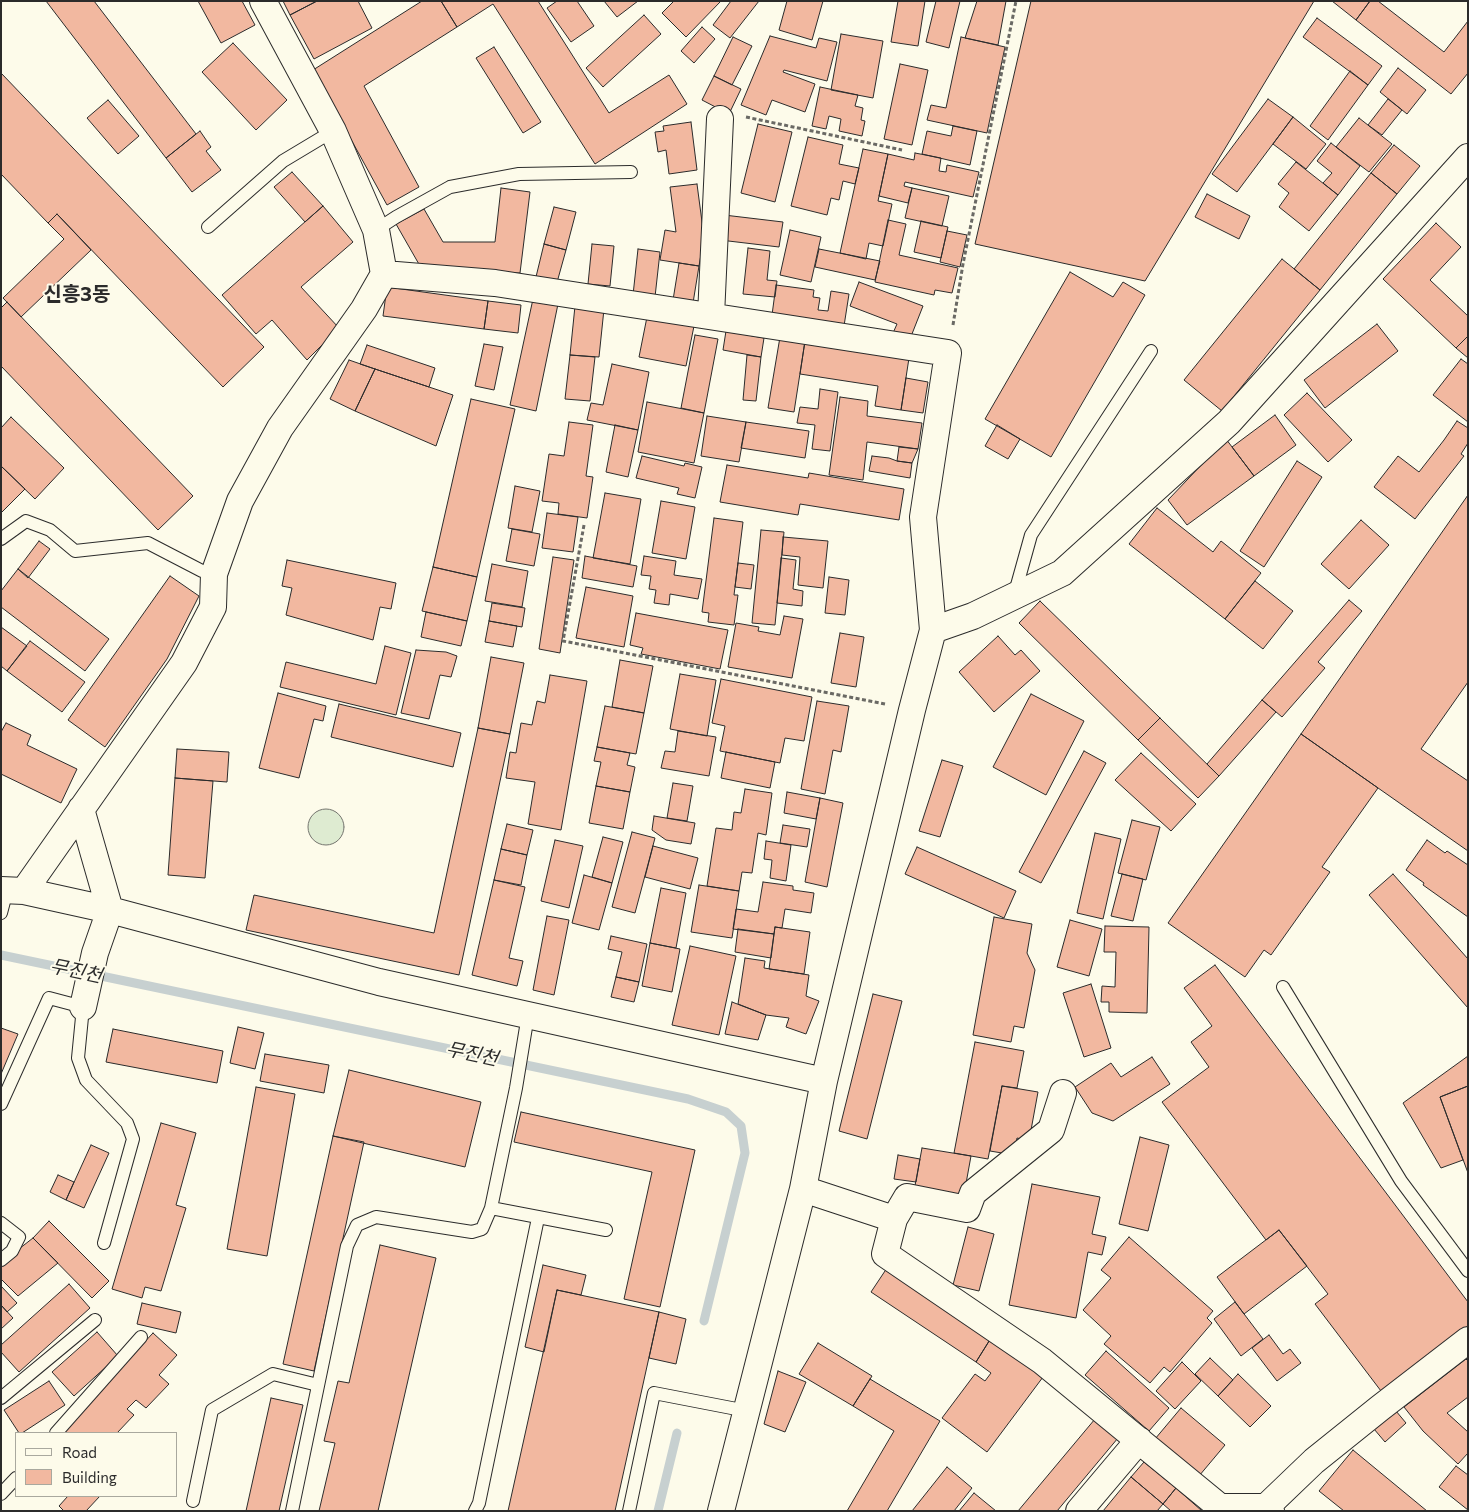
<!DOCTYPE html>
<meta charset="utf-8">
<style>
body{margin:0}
#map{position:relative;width:1469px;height:1512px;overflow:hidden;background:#fdfbea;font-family:Commissioner,sans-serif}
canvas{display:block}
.frame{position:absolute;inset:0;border:2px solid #2b2b2b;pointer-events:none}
.legend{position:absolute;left:15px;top:1432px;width:162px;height:65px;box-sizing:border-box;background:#fdfbea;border:1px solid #a9a89e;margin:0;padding:6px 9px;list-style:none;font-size:15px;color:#2b2b2b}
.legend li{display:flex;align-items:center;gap:10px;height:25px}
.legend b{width:25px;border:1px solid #a9a89e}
</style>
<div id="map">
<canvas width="1469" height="1512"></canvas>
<div class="frame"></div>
<ul class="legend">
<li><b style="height:6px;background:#fdfbea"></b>Road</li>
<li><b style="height:14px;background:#f2b8a0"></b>Building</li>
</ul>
</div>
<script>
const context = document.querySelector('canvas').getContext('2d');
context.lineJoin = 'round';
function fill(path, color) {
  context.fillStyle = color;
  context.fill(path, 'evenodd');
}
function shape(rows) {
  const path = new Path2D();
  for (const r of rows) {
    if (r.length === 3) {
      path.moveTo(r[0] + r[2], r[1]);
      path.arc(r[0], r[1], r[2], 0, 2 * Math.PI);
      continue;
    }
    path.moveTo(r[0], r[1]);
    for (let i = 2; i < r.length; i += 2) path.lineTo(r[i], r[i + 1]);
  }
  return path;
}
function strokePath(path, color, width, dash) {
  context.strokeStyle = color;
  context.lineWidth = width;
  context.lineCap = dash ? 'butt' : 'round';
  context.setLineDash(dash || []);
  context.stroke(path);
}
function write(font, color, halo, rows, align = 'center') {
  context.font = font + ' Commissioner,"Noto Sans KR",sans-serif';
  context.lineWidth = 4;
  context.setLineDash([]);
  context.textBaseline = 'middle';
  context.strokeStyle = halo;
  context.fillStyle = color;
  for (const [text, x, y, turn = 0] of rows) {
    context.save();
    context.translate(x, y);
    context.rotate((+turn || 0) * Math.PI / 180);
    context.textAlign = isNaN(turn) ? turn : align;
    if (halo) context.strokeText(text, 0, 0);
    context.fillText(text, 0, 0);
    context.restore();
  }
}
const green = shape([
 [326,827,18]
]);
fill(green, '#deebd1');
strokePath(green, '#74746e', 1);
strokePath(shape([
 [1,955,688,1099,726,1112,741,1126,745,1153,704,1321],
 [658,1511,677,1433]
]), '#c7d0d0', 9);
const building = shape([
 [46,1,94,1,196,134,166,158,46,1],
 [198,1,242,1,255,25,221,43,198,1],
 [283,1,317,1,290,15,283,1],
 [317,1,358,1,372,28,314,59,290,15,317,1],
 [422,1,441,1,457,27,364,86,419,187,387,205,313,70,422,1],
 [441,1,538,1,609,113,669,75,687,104,595,164,493,4,457,27,441,1],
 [557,1,577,1,594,26,571,42,547,8,557,1],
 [604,1,638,1,617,17,604,1],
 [674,1,721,1,686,37,662,13,674,1],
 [731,1,759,1,730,38,713,25,731,1],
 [787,1,823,1,812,40,779,30,787,1],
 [898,1,925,1,918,46,891,42,898,1],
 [936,1,960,1,949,48,926,42,936,1],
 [977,1,1006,1,998,45,965,38,977,1],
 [1031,1,1314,1,1145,281,975,244,1031,1],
 [1332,1,1370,1,1356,20,1332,1],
 [1370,1,1378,1,1444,52,1468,21,1468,73,1451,94,1356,20,1370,1],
 [644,15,661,34,603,87,586,68,644,15],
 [1317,18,1382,66,1368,85,1303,37,1317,18],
 [702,27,715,39,694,63,681,51,702,27],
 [841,34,883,41,873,98,831,90,841,34],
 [770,36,816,48,819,38,837,42,827,81,784,70,783,72,815,84,805,112,772,100,766,115,741,105,770,36],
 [733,37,752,46,732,85,714,76,733,37],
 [961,37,1005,47,987,133,927,120,931,105,946,108,961,37],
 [233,43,287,100,256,130,202,72,233,43],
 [494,47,541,122,523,133,476,58,494,47],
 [900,64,928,70,912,145,884,139,900,64],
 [1398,68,1426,90,1407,114,1380,92,1398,68],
 [1350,71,1368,85,1328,140,1310,126,1350,71],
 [1,73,264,347,223,387,57,214,48,223,1,174,1,73],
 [714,76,741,89,729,114,702,100,714,76],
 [820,87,858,95,855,106,863,108,861,120,865,121,862,136,839,131,841,119,829,116,826,129,812,126,820,87],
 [1268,99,1293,117,1237,192,1212,174,1268,99],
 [1388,99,1402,110,1382,135,1368,125,1388,99],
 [108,100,139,136,118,154,87,118,108,100],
 [1293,117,1326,144,1306,169,1273,144,1293,117],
 [1359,118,1392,144,1369,172,1336,147,1359,118],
 [691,122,697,170,669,174,666,150,658,152,655,132,664,131,663,126,691,122],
 [758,124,792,132,775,202,741,193,758,124],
 [953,126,977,131,970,165,922,154,927,131,951,136,953,126],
 [200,131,211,147,206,151,221,170,192,192,166,158,200,131],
 [808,137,843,145,839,164,859,168,855,184,843,181,839,200,831,198,827,215,791,206,808,137],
 [1331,143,1360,166,1338,195,1323,183,1332,173,1317,161,1331,143],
 [1394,145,1420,166,1397,194,1371,173,1394,145],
 [863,149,888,154,878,201,892,204,883,246,869,243,866,259,840,253,863,149],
 [915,153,941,158,939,171,946,172,947,165,979,172,973,197,905,182,904,186,912,188,908,203,879,196,888,154,914,160,915,153],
 [1296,162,1338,195,1309,231,1279,207,1289,193,1278,184,1296,162],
 [292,172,323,206,305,222,274,187,292,172],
 [1371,173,1397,194,1320,290,1294,269,1371,173],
 [697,184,704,237,699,266,660,260,665,230,676,232,670,187,697,184],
 [501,188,530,192,520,273,424,273,396,224,424,209,443,242,495,242,501,188],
 [912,188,949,196,942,226,905,218,912,188],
 [1207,194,1250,216,1239,239,1195,217,1207,194],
 [323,206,353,242,301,287,339,328,307,360,272,320,256,334,222,295,323,206],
 [554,207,576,212,566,250,544,244,554,207],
 [57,214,91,250,21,317,3,298,64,239,48,223,57,214],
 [724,215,783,222,779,247,720,240,724,215],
 [888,220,906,224,899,255,958,268,952,293,935,290,934,295,875,282,888,220],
 [921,221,948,227,941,258,914,252,921,221],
 [1436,223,1461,247,1430,280,1468,316,1468,336,1456,348,1383,279,1436,223],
 [790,230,821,237,811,282,780,275,790,230],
 [947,231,967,235,960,267,940,262,947,231],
 [544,244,566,250,556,286,535,281,544,244],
 [592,244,614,246,610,286,588,284,592,244],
 [748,248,770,251,767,280,777,281,775,297,743,294,748,248],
 [638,249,660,252,655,297,633,295,638,249],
 [819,249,880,261,875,280,815,267,819,249],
 [1282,259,1320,290,1222,411,1184,380,1282,259],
 [679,263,699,266,693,303,673,300,679,263],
 [1070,272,1113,297,1123,282,1145,295,1051,457,985,419,1070,272],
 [859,282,923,306,910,339,893,333,897,324,850,306,859,282],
 [776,285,814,290,813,297,820,298,818,310,828,311,831,291,849,294,844,326,772,315,776,285],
 [387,287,488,301,484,329,383,316,387,287],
 [533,299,558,304,536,411,510,405,533,299],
 [488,301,521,305,518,333,484,329,488,301],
 [7,302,193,496,158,530,1,366,1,308,7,302],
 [575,306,604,309,599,357,570,355,575,306],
 [647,317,694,326,686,366,639,357,647,317],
 [1377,324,1398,351,1325,408,1304,380,1377,324],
 [726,331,764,338,761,357,723,350,726,331],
 [695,335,718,339,704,413,681,408,695,335],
 [1468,336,1468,358,1456,348,1468,336],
 [780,337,805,341,794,412,768,408,780,337],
 [805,341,909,358,901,410,875,406,878,386,800,374,805,341],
 [484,344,503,347,494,390,475,386,484,344],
 [367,345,435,368,429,387,360,364,367,345],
 [570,355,595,357,590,401,565,399,570,355],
 [747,355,761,357,756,401,743,400,747,355],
 [1461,359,1468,364,1468,422,1433,395,1461,359],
 [349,360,375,369,355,411,330,399,349,360],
 [612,364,649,372,638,430,587,420,591,403,603,405,612,364],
 [375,369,453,395,436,446,355,411,375,369],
 [906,378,928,382,923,413,901,410,906,378],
 [820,389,838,392,830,451,812,449,815,425,797,423,800,407,818,409,820,389],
 [1307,393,1352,440,1328,462,1284,415,1307,393],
 [840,397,868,401,867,416,922,423,918,449,867,442,863,480,829,475,840,397],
 [471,399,515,409,477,577,433,567,471,399],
 [647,402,704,413,694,463,638,452,647,402],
 [1275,415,1296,445,1254,476,1232,447,1275,415],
 [707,416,746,422,739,462,701,456,707,416],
 [11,417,64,468,35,499,1,466,1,428,11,417],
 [1457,421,1468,428,1468,443,1461,454,1464,456,1415,519,1374,487,1398,456,1419,472,1444,440,1457,421],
 [569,422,593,425,586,476,593,477,587,518,558,514,559,503,542,501,549,454,564,456,569,422],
 [746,422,809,431,805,458,741,448,746,422],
 [615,425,638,430,628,477,606,472,615,425],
 [997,425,1020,439,1008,459,985,446,997,425],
 [1226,439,1254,476,1187,525,1168,500,1226,439],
 [899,447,918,449,912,463,897,461,899,447],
 [642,456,684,466,685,463,702,467,695,498,677,494,679,488,636,478,642,456],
 [872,456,889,458,897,461,912,463,910,478,869,471,872,456],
 [1297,461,1322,477,1264,567,1240,551,1297,461],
 [727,465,808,478,809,473,904,489,899,520,800,504,798,515,720,502,727,465],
 [1,466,25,489,1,513,1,466],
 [515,486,540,491,532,532,508,528,515,486],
 [605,493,641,499,630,564,593,558,605,493],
 [1468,495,1468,682,1421,749,1468,781,1468,851,1301,734,1468,495],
 [661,501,695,507,686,559,652,553,661,501],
 [1157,508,1213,552,1221,541,1261,573,1225,619,1129,544,1157,508],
 [547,513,578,517,573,552,542,548,547,513],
 [714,518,743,522,734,595,738,595,734,625,708,622,709,613,702,612,714,518],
 [1361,520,1389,545,1349,589,1321,564,1361,520],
 [512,529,540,534,534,566,506,561,512,529],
 [761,530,784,532,775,625,752,623,761,530],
 [783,537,828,541,823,588,798,585,800,557,782,555,783,537],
 [39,541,50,549,28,578,18,569,39,541],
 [585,556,637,566,633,587,582,578,585,556],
 [644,556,676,561,674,575,702,579,698,599,670,594,669,605,654,603,656,590,649,589,651,576,641,575,644,556],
 [553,557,574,560,560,653,539,649,553,557],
 [781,558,796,560,793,589,803,591,802,606,777,603,781,558],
 [287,560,396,583,391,609,380,607,373,640,286,615,292,588,282,586,287,560],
 [738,563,754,565,751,589,735,587,738,563],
 [492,564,528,571,522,607,485,601,492,564],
 [433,567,477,577,467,621,422,611,433,567],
 [18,569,109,639,85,671,1,607,1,591,18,569],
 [170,576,199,596,167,659,105,747,68,720,170,576],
 [829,577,849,580,845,615,825,613,829,577],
 [1255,581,1293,611,1263,649,1225,619,1255,581],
 [586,587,633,596,624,647,576,638,586,587],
 [1349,600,1362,611,1318,662,1325,668,1282,717,1262,700,1349,600],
 [1040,601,1160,718,1138,740,1019,623,1040,601],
 [492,603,525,608,522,627,489,621,492,603],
 [426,612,467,621,461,646,421,637,426,612],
 [636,613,728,630,720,669,641,654,643,648,630,645,636,613],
 [784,616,803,619,792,678,728,667,736,623,759,627,758,631,780,635,784,616],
 [489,621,517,626,513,647,485,642,489,621],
 [1,627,27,646,7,671,1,666,1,627],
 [840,633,864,637,856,687,831,683,840,633],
 [998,636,1015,655,1021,650,1040,671,994,712,959,672,998,636],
 [30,641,85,682,62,712,7,671,30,641],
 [385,646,411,653,396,715,280,687,286,662,376,684,385,646],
 [416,650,446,652,457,656,451,677,440,675,429,719,401,713,416,650],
 [491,657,524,663,510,734,478,728,491,657],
 [620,660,653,666,644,713,612,707,620,660],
 [680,674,716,680,707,736,670,729,680,674],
 [550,675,587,681,561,830,528,824,535,782,506,778,510,752,516,753,521,723,532,725,537,701,545,703,550,675],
 [721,679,812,697,804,741,785,738,780,763,720,751,725,726,712,723,721,679],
 [278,693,326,706,323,721,314,719,299,778,259,768,278,693],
 [1031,694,1084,721,1046,795,993,767,1031,694],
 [1262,700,1276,712,1219,776,1207,764,1262,700],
 [817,701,849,706,841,752,833,750,825,794,801,789,817,701],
 [339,704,461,733,453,767,331,737,339,704],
 [605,706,644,713,636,754,597,747,605,706],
 [1160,718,1219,776,1198,798,1138,740,1160,718],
 [6,723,31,735,27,745,77,769,61,803,1,774,1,732,6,723],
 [478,728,510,734,459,975,246,930,254,895,434,933,478,728],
 [678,731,716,737,709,776,661,768,665,751,675,752,678,731],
 [1301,734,1378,788,1322,867,1330,872,1271,955,1264,950,1245,977,1168,923,1301,734],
 [597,747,630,753,627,765,635,767,630,792,596,786,601,762,594,761,597,747],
 [177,749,229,752,227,782,175,778,177,749],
 [1084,751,1106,763,1041,883,1019,872,1084,751],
 [726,752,775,762,770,788,721,778,726,752],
 [1141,753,1196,804,1171,831,1115,780,1141,753],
 [942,760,963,766,940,837,919,831,942,760],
 [175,778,213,781,205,878,168,875,175,778],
 [673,783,693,786,687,821,667,818,673,783],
 [596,786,630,792,623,829,589,823,596,786],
 [745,789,772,793,766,835,758,833,752,873,742,872,739,891,707,886,716,828,732,830,734,812,741,813,745,789],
 [787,792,820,798,816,819,784,813,787,792],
 [820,798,843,803,827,887,805,882,820,798],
 [654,816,695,823,691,844,666,840,652,830,654,816],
 [1132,820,1160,827,1146,880,1118,873,1132,820],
 [507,824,533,830,527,855,501,849,507,824],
 [783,825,810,829,807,847,780,843,783,825],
 [632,832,655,838,635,913,612,907,632,832],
 [1095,833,1121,839,1103,919,1077,913,1095,833],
 [603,837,623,842,612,883,592,877,603,837],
 [555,840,583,846,569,908,541,901,555,840],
 [1427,840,1445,853,1447,851,1468,865,1468,917,1423,885,1424,883,1406,870,1427,840],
 [766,841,791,845,786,881,770,878,772,860,764,859,766,841],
 [653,846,698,858,690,889,645,877,653,846],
 [917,847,1016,891,1004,918,905,874,917,847],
 [501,849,527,855,521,885,494,880,501,849],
 [1122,874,1143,879,1133,921,1111,916,1122,874],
 [1393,874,1468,959,1468,1008,1369,895,1393,874],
 [584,875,612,883,599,930,572,923,584,875],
 [494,880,525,887,509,958,523,961,517,986,472,975,494,880],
 [763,882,793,886,793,890,814,893,811,913,785,909,782,928,775,927,774,934,733,929,736,909,758,912,763,882],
 [699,885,739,891,732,938,691,932,699,885],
 [661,888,686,893,676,948,650,943,661,888],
 [547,916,569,920,554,995,533,990,547,916],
 [994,917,1032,924,1027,953,1035,970,1024,1028,1014,1026,1011,1042,973,1035,994,917],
 [1070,920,1102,929,1089,976,1057,967,1070,920],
 [1105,926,1149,927,1147,1013,1109,1012,1109,1002,1101,1002,1102,986,1115,987,1116,952,1104,952,1105,926],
 [775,927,810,932,804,974,769,969,775,927],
 [738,929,774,934,771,958,735,952,738,929],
 [611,936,647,944,639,982,616,977,622,952,608,949,611,936],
 [650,943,680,949,672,992,642,986,650,943],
 [690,946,736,956,719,1035,672,1025,690,946],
 [745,958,765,961,764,968,809,975,806,996,819,1001,806,1034,786,1027,789,1018,766,1015,738,1004,745,958],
 [1215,965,1468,1302,1468,1326,1381,1391,1315,1304,1328,1294,1279,1230,1266,1240,1162,1102,1209,1067,1191,1042,1212,1026,1184,988,1215,965],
 [616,977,639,982,634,1002,611,997,616,977],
 [1091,984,1111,1048,1084,1057,1063,993,1091,984],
 [873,994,902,1001,867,1139,839,1131,873,994],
 [732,1002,766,1015,758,1040,725,1034,732,1002],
 [238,1027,264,1033,255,1069,230,1063,238,1027],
 [1,1028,18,1034,1,1074,1,1028],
 [113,1029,223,1051,217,1083,106,1062,113,1029],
 [975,1042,1024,1051,1017,1088,1002,1086,988,1159,954,1153,975,1042],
 [265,1054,329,1065,324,1093,260,1081,265,1054],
 [1468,1056,1468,1086,1440,1097,1463,1160,1441,1168,1403,1103,1468,1056],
 [1152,1057,1170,1084,1113,1121,1092,1113,1075,1087,1111,1063,1121,1077,1152,1057],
 [349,1070,481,1102,465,1167,333,1136,349,1070],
 [1002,1086,1038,1092,1029,1141,1017,1138,1014,1155,990,1151,1002,1086],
 [1468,1086,1468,1173,1440,1097,1468,1086],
 [256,1087,295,1094,267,1256,227,1249,256,1087],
 [521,1112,695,1150,660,1307,624,1299,652,1172,514,1142,521,1112],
 [161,1123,196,1133,176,1205,186,1208,161,1291,145,1287,142,1298,112,1289,161,1123],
 [333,1136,364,1142,314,1371,283,1364,333,1136],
 [1140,1137,1169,1145,1148,1231,1119,1224,1140,1137],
 [91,1145,109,1153,84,1208,66,1200,91,1145],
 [922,1148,971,1156,963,1200,914,1191,922,1148],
 [898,1155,920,1159,916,1182,894,1179,898,1155],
 [58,1175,74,1182,66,1200,50,1192,58,1175],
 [1032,1184,1100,1197,1092,1234,1106,1237,1102,1255,1088,1252,1076,1318,1009,1305,1032,1184],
 [49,1221,109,1281,92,1298,33,1238,49,1221],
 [968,1227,994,1234,979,1291,953,1285,968,1227],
 [1279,1230,1307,1266,1244,1314,1217,1277,1279,1230],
 [1129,1237,1213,1311,1207,1318,1212,1323,1170,1372,1164,1367,1150,1383,1104,1344,1111,1336,1083,1310,1111,1278,1101,1270,1129,1237],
 [33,1238,58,1263,18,1296,1,1279,1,1263,33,1238],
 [380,1245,436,1258,378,1511,319,1511,335,1443,324,1441,338,1381,349,1383,380,1245],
 [543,1265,586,1275,581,1295,557,1290,544,1352,525,1347,543,1265],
 [887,1268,991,1338,976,1362,871,1292,887,1268],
 [69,1284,90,1308,19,1372,1,1352,1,1345,69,1284],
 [1,1286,17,1303,7,1312,1,1305,1,1286],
 [557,1290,659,1312,615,1511,508,1511,557,1290],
 [1235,1302,1263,1339,1241,1356,1214,1319,1235,1302],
 [142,1303,181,1312,176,1333,137,1324,142,1303],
 [1,1305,13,1318,1,1329,1,1305],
 [659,1312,686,1319,676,1364,649,1358,659,1312],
 [97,1332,118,1356,74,1396,52,1372,97,1332],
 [153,1333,177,1355,159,1375,169,1384,146,1408,136,1400,127,1409,134,1415,117,1433,60,1433,153,1333],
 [1269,1335,1283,1354,1290,1349,1301,1363,1277,1381,1252,1348,1269,1335],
 [991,1338,1043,1377,987,1452,942,1418,975,1374,985,1381,991,1373,976,1362,991,1338],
 [818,1343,872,1376,853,1406,799,1374,818,1343],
 [1106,1351,1169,1408,1149,1431,1085,1375,1106,1351],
 [1210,1358,1233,1380,1218,1396,1195,1374,1210,1358],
 [1466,1359,1468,1361,1468,1397,1447,1413,1468,1432,1468,1453,1458,1464,1423,1431,1404,1407,1466,1359],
 [1182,1362,1201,1381,1175,1409,1156,1391,1182,1362],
 [778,1371,806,1382,785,1432,764,1424,778,1371],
 [1238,1374,1271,1406,1250,1427,1218,1396,1238,1374],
 [870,1379,940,1421,887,1511,847,1511,894,1431,853,1406,870,1379],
 [49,1381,65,1405,22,1433,19,1433,4,1410,49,1381],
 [271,1398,303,1405,279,1511,246,1511,271,1398],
 [1181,1408,1225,1445,1199,1476,1155,1439,1181,1408],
 [1396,1411,1406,1423,1385,1442,1374,1429,1396,1411],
 [1095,1419,1118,1438,1057,1511,1018,1511,1095,1419],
 [1353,1450,1427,1511,1344,1511,1319,1491,1353,1450],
 [1144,1462,1176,1488,1163,1504,1131,1477,1144,1462],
 [1456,1466,1468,1475,1468,1510,1439,1487,1456,1466],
 [947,1467,972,1488,954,1511,912,1511,947,1467],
 [1131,1477,1163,1504,1157,1511,1103,1511,1131,1477],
 [1176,1488,1202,1511,1171,1511,1163,1504,1176,1488],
 [974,1493,996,1511,959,1511,974,1493],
 [68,1496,100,1496,86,1511,64,1511,59,1506,68,1496]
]);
fill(building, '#f2b8a0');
strokePath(building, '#2b2b2b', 1);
const service = shape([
 [208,227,283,161,333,131],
 [376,230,396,217,450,187,519,174,631,172],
 [1,539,26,521,50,530,75,551,148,543,202,571,214,574],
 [1014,596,1031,535,1151,351],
 [1,913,7,890],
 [1283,987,1401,1181,1468,1271],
 [528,1015,516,1088,491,1208,606,1230],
 [1,1104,49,998,83,1007,78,1058,86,1080,127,1123,133,1139,104,1243],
 [1,1223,19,1237,12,1251,1,1260],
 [1,1398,95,1320],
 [56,1433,141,1337],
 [1,1494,16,1478],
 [193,1501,212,1410,273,1374,318,1385],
 [292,1511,347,1246,357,1225,376,1217,472,1232,482,1229,491,1208],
 [475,1511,479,1503,538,1218],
 [629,1511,654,1393,747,1411]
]);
const minor = shape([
 [384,274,495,283,948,353,923,517,933,630,912,710,824,1081,803,1189,721,1511],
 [711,316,720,119],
 [933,630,973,616,1062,573,1229,422,1468,157],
 [81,809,110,910,95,953,83,1007],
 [1,890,24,891,110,910,379,982,824,1081],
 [24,891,184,663,213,607,214,574,240,501,280,428,364,309,384,274,376,230,333,131,263,1],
 [803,1189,894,1219,907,1197,967,1209,973,1193,1051,1130,1063,1093],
 [894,1219,885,1254,1042,1361,1220,1507,1266,1507,1271,1511],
 [1266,1507,1314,1461,1380,1408,1468,1340],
 [1079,1511,1139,1440]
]);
strokePath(service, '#2b2b2b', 14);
strokePath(minor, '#2b2b2b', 28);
strokePath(shape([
 [746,117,902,150],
 [953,325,963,264,1016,1],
 [584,525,563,641,885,704]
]), '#6a6964', 3, [4, 2.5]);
strokePath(service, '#fdfbea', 12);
strokePath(minor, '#fdfbea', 26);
write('italic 19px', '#2b2b2b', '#fdfbea', [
 ["무진천",76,971,12],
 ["무진천",472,1054,12]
]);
write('bold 20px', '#2b2b2b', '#fdfbea', [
 ["신흥3동",77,294]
]);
</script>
